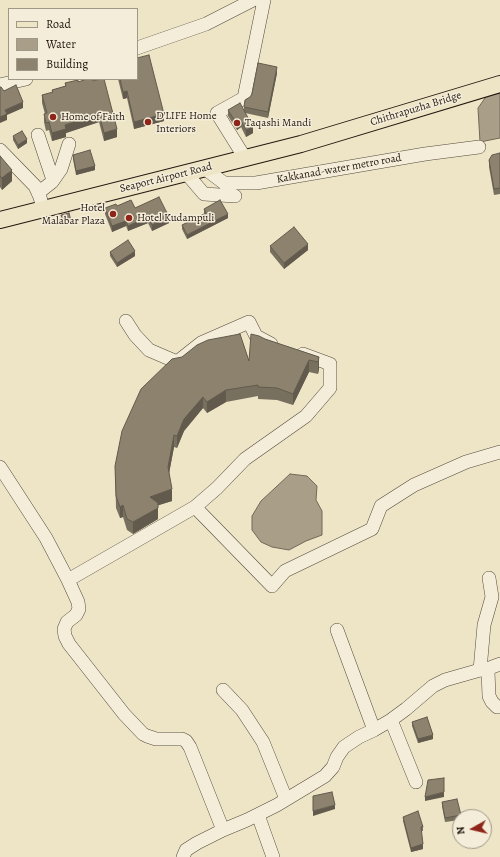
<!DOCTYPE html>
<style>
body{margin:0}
#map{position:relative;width:500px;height:857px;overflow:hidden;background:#eee4c6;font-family:Alegreya,serif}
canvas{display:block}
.legend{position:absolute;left:8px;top:8px;width:130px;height:72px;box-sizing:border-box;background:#f4edda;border:1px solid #a09789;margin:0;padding:5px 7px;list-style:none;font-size:12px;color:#22170f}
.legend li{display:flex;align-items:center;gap:8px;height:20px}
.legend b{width:20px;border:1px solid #a09789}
.north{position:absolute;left:452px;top:809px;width:40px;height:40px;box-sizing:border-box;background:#f4edda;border:1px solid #a09789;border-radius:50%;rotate:262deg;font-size:11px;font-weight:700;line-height:16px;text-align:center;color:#22170f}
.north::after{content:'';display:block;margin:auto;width:14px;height:18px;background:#8f2418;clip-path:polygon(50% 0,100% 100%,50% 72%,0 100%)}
</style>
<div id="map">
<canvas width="500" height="857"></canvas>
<ul class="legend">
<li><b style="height:5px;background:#eee4c6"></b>Road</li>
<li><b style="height:11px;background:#a99e88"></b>Water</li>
<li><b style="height:11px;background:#8c826e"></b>Building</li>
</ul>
<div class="north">N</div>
</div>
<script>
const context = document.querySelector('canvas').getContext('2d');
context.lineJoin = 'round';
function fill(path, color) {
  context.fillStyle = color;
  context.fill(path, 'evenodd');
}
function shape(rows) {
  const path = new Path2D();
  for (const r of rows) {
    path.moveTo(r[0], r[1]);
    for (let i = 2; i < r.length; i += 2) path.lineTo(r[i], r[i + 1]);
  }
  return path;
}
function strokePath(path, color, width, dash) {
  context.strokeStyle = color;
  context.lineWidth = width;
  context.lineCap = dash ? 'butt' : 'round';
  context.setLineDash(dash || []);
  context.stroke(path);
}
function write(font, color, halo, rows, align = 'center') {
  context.font = font + ' Alegreya,serif';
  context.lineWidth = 3;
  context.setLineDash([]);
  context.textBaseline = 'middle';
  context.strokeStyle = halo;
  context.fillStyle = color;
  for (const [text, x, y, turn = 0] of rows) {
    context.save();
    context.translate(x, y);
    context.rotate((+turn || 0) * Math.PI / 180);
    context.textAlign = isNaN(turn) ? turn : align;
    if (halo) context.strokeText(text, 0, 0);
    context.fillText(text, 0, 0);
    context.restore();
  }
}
const water = shape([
 [500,77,500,138,480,142,478,108,500,77],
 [290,474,307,476,317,486,316,500,322,511,322,535,306,541,289,550,272,547,261,542,252,530,252,516,261,501,290,474]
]);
fill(water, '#a99e88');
strokePath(water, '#736858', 1);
const minor = shape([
 [137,48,206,24,253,0],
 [0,85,26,79],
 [38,135,53,180],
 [0,150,35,186,40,197,43,209],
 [245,158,217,113,244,98,264,0],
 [204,168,224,183,256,183,425,154,479,147],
 [186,173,204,194,235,196],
 [38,193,52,182,61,169,69,144],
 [126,321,135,335,149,350,177,362,201,343,249,322,256,336,271,344],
 [0,467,46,538,68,580,78,602,79,609,76,615,67,622,64,629,65,636,69,644,124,714,143,734,147,736,156,739,182,739,186,741,190,747,223,830,197,843,186,850,183,857],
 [195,507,272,586,285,571,372,529,381,506,414,485,466,462,500,452],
 [68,580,195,507,217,488,245,459,306,416,330,388,330,364,303,354],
 [337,630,374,730],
 [480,670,484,625,492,597,489,578],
 [484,670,500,664],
 [223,690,242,710,263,742,286,799],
 [391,720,416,782],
 [258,815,273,857],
 [223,830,247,820,277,805,325,776,333,767,337,757,344,747,359,737,374,730,391,720,406,709,433,686,445,680,480,670,488,671,489,696,492,702,497,707,500,707]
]);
const major = shape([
 [0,220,301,144,500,84]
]);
strokePath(minor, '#554a3d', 14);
strokePath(major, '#22170f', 18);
strokePath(minor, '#f4edda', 13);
strokePath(major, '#eee4c6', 16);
fill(shape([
 [277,73,268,118,245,113,253,133,246,137,241,127,237,130,228,116,228,110,244,111,244,107,250,97],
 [118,79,137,79,164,121,134,129,127,98,123,99],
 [78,82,117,137,104,141,99,122,66,133,66,137,52,141,49,130,46,131,44,122,44,114,45,114,42,103,42,95,52,93,52,90,65,86,65,83],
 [13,136,27,143,18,149,13,140],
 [500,153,500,194,494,195,489,167,489,160],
 [73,155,95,170,76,175,73,159],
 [0,156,12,181,2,190,0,187],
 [117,206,135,208,169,223,152,231,148,223,128,231,126,226,112,232,105,214,105,208],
 [204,209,228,218,187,239,182,229,182,225,204,214],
 [270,246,308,250,284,269,270,252],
 [110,252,135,256,117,267,110,256],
 [265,339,319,357,319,369,318,374,309,372,293,405,277,400,258,399,258,396,226,402,207,413,203,408,184,431,177,448,174,447,169,473,172,501,158,505,158,519,133,534,127,530,123,517,120,518,116,508,115,466,249,361],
 [412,722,433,739,418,743,412,726],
 [442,802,461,815,461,817,460,817,460,820,445,822,442,806],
 [403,817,423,827,423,831,421,831,423,849,411,852,403,821]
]), '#78705f');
fill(shape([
 [277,67,277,73,268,118,268,112],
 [127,91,127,98,123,99,123,92],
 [23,102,23,108,7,115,7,120,0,123,0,117,5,110],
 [99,114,99,122,66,133,66,137,52,141,52,133,65,125],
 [164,114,164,121,134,129,134,122],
 [241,121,241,127,237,130,237,124],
 [253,127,253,133,246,137,246,130],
 [117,129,117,137,104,141,104,133],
 [27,139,27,143,18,149,18,145],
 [95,166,95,170,76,175,76,171],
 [12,170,12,181,2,190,2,178],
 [228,214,228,218,187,239,187,235],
 [148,217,148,223,128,231,128,226],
 [169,217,169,223,152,231,152,225],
 [71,221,71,223,63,225,63,223],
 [126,221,126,226,112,232,112,226],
 [308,244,308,250,284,269,284,263],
 [135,251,135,256,117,267,117,263],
 [319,357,319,369,318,374,318,362],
 [309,360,309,372,293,405,293,394],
 [226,390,226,402,207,413,207,402],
 [203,397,203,408,184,431,177,448,177,436,184,419],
 [174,435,174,447,168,479,168,467],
 [172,489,172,501,150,508,150,497],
 [123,505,123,517,120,518,120,507],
 [158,508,158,519,133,534,133,522],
 [433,735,433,739,418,743,418,739],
 [444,792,444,797,425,801,425,797],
 [335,805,335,809,313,816,313,811],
 [423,844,423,849,411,852,411,848]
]), '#625b4d');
const building = shape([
 [149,55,164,114,134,122,127,91,123,92,120,79,137,79,137,58,149,55],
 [258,63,277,67,268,112,244,107,245,100,250,97,252,94,258,63],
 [87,79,92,79,93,81,100,79,104,79,117,129,104,133,99,114,65,125,66,129,52,133,49,122,46,123,44,114,47,113,42,95,53,92,52,90,66,86,65,83,78,80,78,82,87,79],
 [16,85,23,102,5,110,7,114,0,117,0,87,1,87,4,91,16,85],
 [240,103,253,127,246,130,241,121,237,124,228,110,240,103],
 [22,131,27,139,18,145,13,136,22,131],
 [90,150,95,166,76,171,73,155,90,150],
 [500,153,500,188,494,189,489,160,492,155,500,153],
 [0,156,12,170,2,178,0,176,0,156],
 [159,197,169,217,152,225,148,217,128,226,126,221,112,226,105,208,116,204,117,206,131,200,135,208,159,197],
 [220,200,228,214,187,235,182,225,206,213,204,209,220,200],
 [69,213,71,221,63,223,61,215,69,213],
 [294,227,308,244,284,263,270,246,294,227],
 [128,240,135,251,117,263,110,252,128,240],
 [240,334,249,361,251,334,259,336,265,339,319,357,318,362,309,360,293,394,277,388,258,387,258,385,226,390,207,402,203,397,184,419,177,436,174,435,168,467,172,489,150,497,158,503,158,508,133,522,127,519,123,505,120,507,116,496,115,466,122,431,141,389,172,359,182,357,197,345,208,340,240,334],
 [427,717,433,735,418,739,412,722,427,717],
 [444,778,444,792,425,797,428,780,444,778],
 [332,792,335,805,313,811,313,796,332,792],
 [457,799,461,815,445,818,442,802,457,799],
 [418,811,423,827,421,827,423,844,411,848,403,817,418,811]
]);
fill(building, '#8c826e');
strokePath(building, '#625b4d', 1);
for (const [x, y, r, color] of [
 [53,117,4,"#8f2418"],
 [148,122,4,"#8f2418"],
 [237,123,4,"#8f2418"],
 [113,214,4,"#8f2418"],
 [129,218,4,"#8f2418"]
]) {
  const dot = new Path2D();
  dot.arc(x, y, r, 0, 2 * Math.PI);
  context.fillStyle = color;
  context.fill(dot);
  strokePath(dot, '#f4edda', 1.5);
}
write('11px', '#22170f', '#f4edda', [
 ["Chithrapuzha Bridge",416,109,-17],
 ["Kakkanad-water metro road",339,169,-10],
 ["Seaport Airport Road",166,178,-14]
]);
write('11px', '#22170f', '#f4edda', [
 ["D'LIFE Home",156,116],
 ["Interiors",156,129],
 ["Home of Faith",61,117],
 ["Taqashi Mandi",245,123],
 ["Hotel",105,208,"right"],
 ["Malabar Plaza",105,221,"right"],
 ["Hotel Kudampuli",137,218]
], 'left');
</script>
